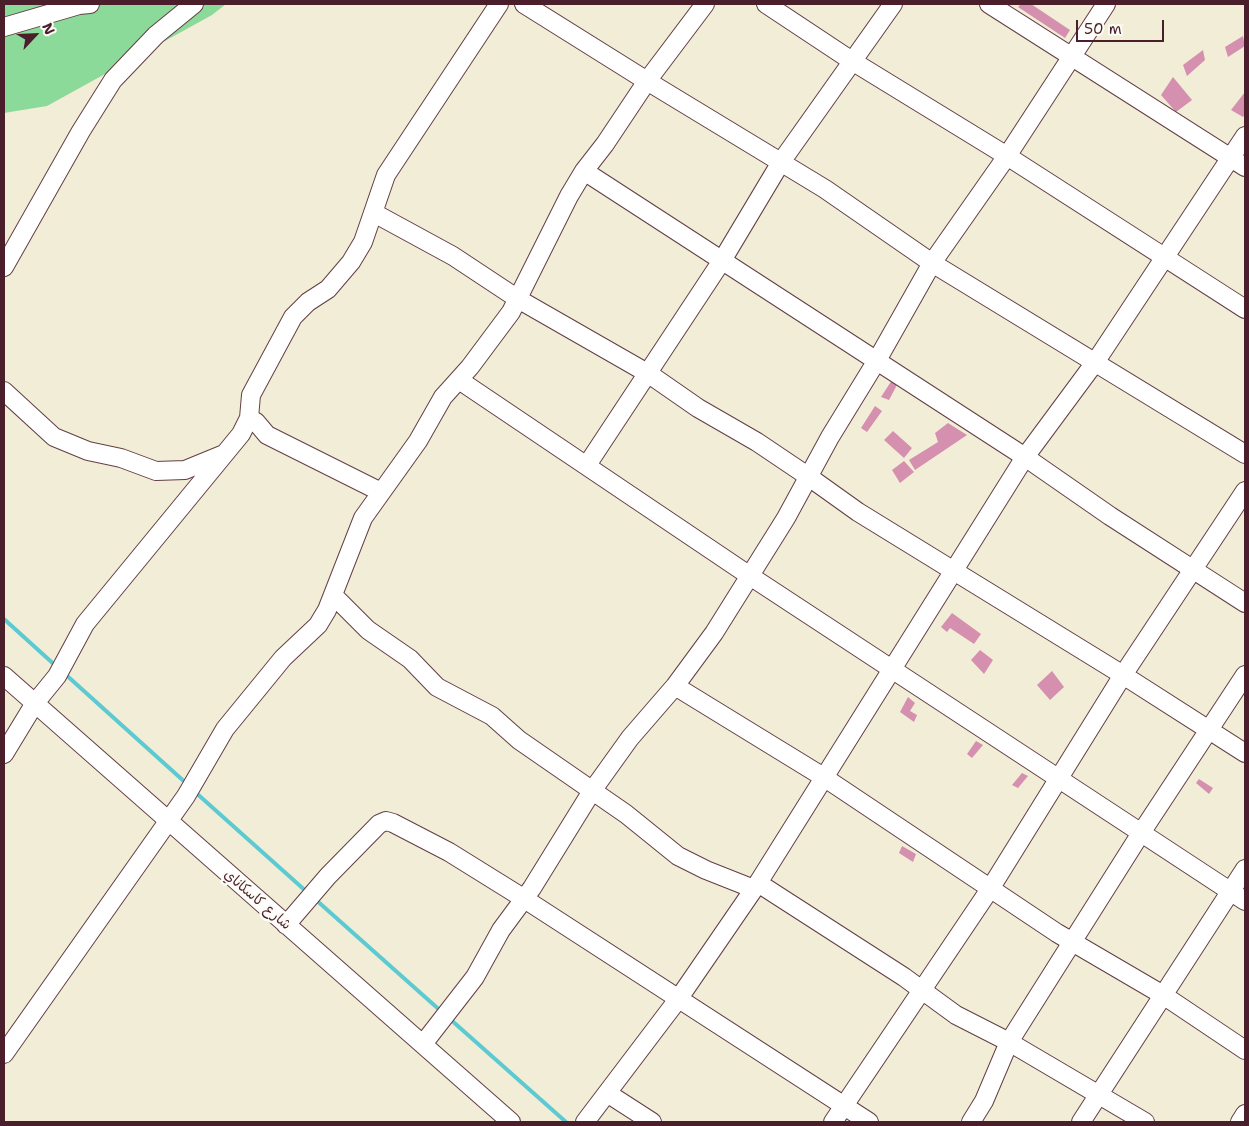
<!DOCTYPE html>
<meta charset="utf-8">
<style>
body{margin:0}
#map{position:relative;width:1249px;height:1126px;overflow:hidden;background:#f2edd7;font-family:"Shantell Sans",sans-serif}
canvas{display:block}
.frame{position:absolute;inset:0;border:5px solid #4a1f2b;pointer-events:none}
.north{position:absolute;left:10px;top:10px;width:50px;height:50px;-webkit-text-stroke:4px #fdfcf7;paint-order:stroke;rotate:65deg;font-size:14px;font-weight:700;line-height:20px;text-align:center;color:#4a1f2b}
.north::after{content:'';display:block;margin:auto;width:18px;height:22px;background:#4a1f2b;clip-path:polygon(50% 0,100% 100%,50% 72%,0 100%)}
.scale{position:absolute;left:1076px;top:20px;width:88px;height:22px;box-sizing:border-box;border:2px solid #4a1f2b;border-top:0;padding-left:6px;font-size:15px;line-height:18px;white-space:nowrap;color:#4a1f2b;-webkit-text-stroke:4px #fdfcf7;paint-order:stroke}
</style>
<div id="map">
<canvas width="1249" height="1126"></canvas>
<div class="frame"></div>
<div class="north">N</div>
<div class="scale">50 m</div>
</div>
<script>
const context = document.querySelector('canvas').getContext('2d');
context.lineJoin = 'round';
function fill(path, color) {
  context.fillStyle = color;
  context.fill(path, 'evenodd');
}
function shape(rows) {
  const path = new Path2D();
  for (const r of rows) {
    path.moveTo(r[0], r[1]);
    for (let i = 2; i < r.length; i += 2) path.lineTo(r[i], r[i + 1]);
  }
  return path;
}
function strokePath(path, color, width, dash) {
  context.strokeStyle = color;
  context.lineWidth = width;
  context.lineCap = dash ? 'butt' : 'round';
  context.setLineDash(dash || []);
  context.stroke(path);
}
function write(font, color, halo, rows, align = 'center') {
  context.font = font + ' "Shantell Sans","Playpen Sans Arabic",sans-serif';
  context.lineWidth = 5;
  context.setLineDash([]);
  context.textBaseline = 'middle';
  context.strokeStyle = halo;
  context.fillStyle = color;
  for (const [text, x, y, turn = 0] of rows) {
    context.save();
    context.translate(x, y);
    context.rotate((+turn || 0) * Math.PI / 180);
    context.textAlign = isNaN(turn) ? turn : align;
    if (halo) context.strokeText(text, 0, 0);
    context.fillText(text, 0, 0);
    context.restore();
  }
}
fill(shape([
 [4,4,226,4,212,15,47,106,4,113]
]), '#8cda99');
strokePath(shape([
 [4,619,57,667],
 [64,673,187,784],
 [194,791,308,893],
 [315,899,443,1013],
 [450,1019,566,1122]
]), '#5dcad2', 4);
fill(shape([
 [1021,4,1031,4,1070,30,1065,38,1018,7],
 [1243,36,1245,46,1228,57,1225,47],
 [1203,50,1205,60,1187,76,1183,65],
 [1173,77,1192,100,1176,112,1161,95],
 [1245,92,1245,114,1243,117,1231,110],
 [892,380,897,385,889,400,881,397],
 [875,406,882,411,867,432,861,428],
 [948,423,967,435,915,470,909,460,938,442,935,433],
 [893,431,912,448,904,458,884,440],
 [904,461,914,472,900,483,892,470],
 [952,613,981,634,974,644,950,628,947,632,941,627],
 [980,650,993,660,984,674,971,660],
 [1052,671,1064,687,1050,700,1037,685],
 [908,697,915,703,910,711,917,715,914,722,900,712],
 [976,741,983,745,972,758,967,754],
 [1022,773,1028,776,1018,788,1012,785],
 [1199,779,1213,788,1209,794,1196,783],
 [902,846,916,854,913,862,899,853]
]), '#d490ae');
const minor = shape([
 [524,4,647,81,705,4],
 [766,4,852,61,1007,156,1245,309],
 [989,4,1245,167],
 [4,27,79,5,90,4],
 [584,171,1025,457,1110,516,1245,603],
 [374,213,453,256,518,299,649,374,698,408,757,442,809,477,858,512,1123,675,1245,753],
 [4,267,81,131,113,80,156,35,194,4],
 [459,380,750,576,1245,901],
 [4,391,54,437,88,451,121,458,156,471,185,470,224,454],
 [249,418,256,422,267,435,381,492],
 [587,465,723,259,781,162,893,4],
 [333,595,368,630,410,659,437,687,492,716,519,740,626,814,678,856,706,870,754,889],
 [4,676,511,1122],
 [675,686,825,778,1057,933,1163,995,1245,1050],
 [4,754,35,703,57,676,85,624,241,434,249,418,251,395,293,317,308,302,328,289,351,262,363,242,386,175,499,4],
 [758,883,904,977,956,1015,1009,1042,1145,1122],
 [286,925,328,876,379,824,386,821,393,823,449,852,523,898,869,1122],
 [423,1044,475,977,501,930,532,888,592,791,630,738,675,686,714,633,786,518,830,437,876,362,932,263,1007,156,1106,4],
 [4,1054,186,796,225,729,283,658,318,625,327,610,363,518,418,441,443,397,470,367,511,312,569,196,584,171,605,144,647,81,825,189,932,263,1245,454],
 [607,1093,652,1122],
 [585,1122,679,998,758,883,1025,457,1096,361,1245,136],
 [833,1122,990,889,1123,675,1245,491],
 [971,1122,984,1101,1009,1042,1141,833,1245,675],
 [1081,1122,1245,869],
 [1240,1122,1245,1114]
]);
strokePath(minor, '#633e45', 20);
strokePath(minor, '#fff', 18);
write('14px', '#4a1f2b', '#fdfcf7', [
 ["شارع كاسكاناي",257,900,41]
]);
</script>
